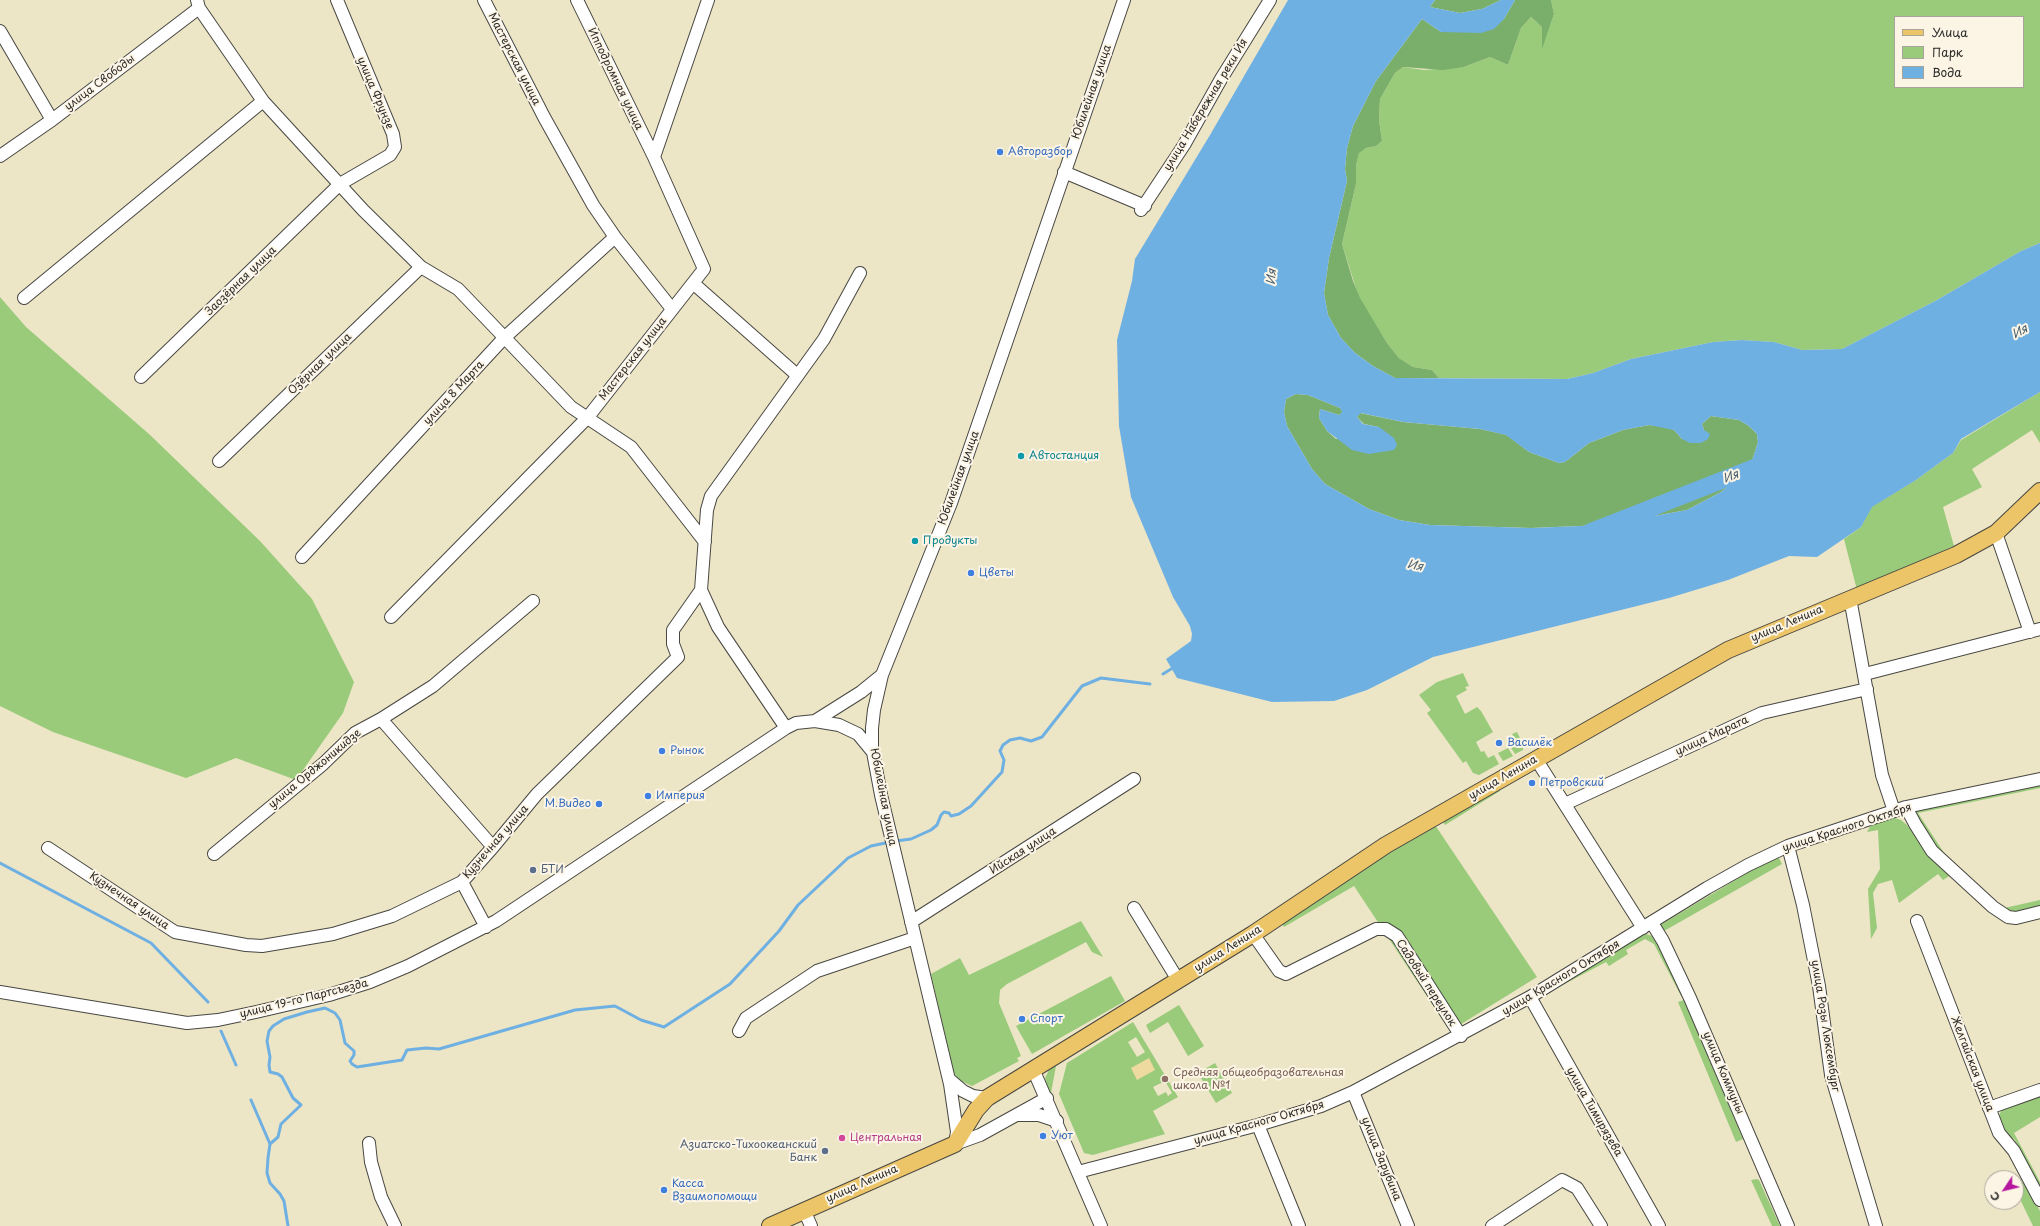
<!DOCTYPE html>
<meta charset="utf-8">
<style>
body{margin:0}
#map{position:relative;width:2040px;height:1226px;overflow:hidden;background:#ece5c6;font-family:"Playpen Sans",sans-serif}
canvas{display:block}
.legend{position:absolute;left:1894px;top:16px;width:130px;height:72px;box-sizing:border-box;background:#fcf5e5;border:1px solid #a8a49b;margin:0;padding:5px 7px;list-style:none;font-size:12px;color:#2b2b2b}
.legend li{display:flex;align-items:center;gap:8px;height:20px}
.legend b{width:20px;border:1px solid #a8a49b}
.north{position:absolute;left:1984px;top:1170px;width:40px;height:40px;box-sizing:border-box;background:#fcf5e5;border:1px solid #a8a49b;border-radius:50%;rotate:235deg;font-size:11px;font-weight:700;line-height:16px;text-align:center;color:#2b2b2b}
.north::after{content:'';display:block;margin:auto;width:14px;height:18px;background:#b5179e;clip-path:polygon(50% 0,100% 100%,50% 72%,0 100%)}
</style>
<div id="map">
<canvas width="2040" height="1226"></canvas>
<ul class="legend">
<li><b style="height:5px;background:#edc569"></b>Улица</li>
<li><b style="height:11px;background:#99cb7b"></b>Парк</li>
<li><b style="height:11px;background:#6fb0e3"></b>Вода</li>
</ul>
<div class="north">С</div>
</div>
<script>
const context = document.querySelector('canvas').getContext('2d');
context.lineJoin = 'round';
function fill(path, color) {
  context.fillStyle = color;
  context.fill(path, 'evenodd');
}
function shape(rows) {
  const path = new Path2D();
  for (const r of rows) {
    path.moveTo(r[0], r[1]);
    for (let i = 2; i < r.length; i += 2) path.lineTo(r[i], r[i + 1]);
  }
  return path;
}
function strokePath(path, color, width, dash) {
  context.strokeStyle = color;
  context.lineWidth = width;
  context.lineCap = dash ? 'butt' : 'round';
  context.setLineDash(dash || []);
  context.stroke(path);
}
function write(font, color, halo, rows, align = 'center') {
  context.font = font + ' "Playpen Sans",sans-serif';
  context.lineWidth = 4;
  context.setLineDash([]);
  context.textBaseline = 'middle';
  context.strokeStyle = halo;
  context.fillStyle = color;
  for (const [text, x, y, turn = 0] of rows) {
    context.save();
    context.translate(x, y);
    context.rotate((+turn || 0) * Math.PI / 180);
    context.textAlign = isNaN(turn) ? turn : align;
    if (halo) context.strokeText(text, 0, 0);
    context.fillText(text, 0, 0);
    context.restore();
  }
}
fill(shape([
 [1551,0,2040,0,2040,243,2021,251,1937,300,1842,349,1802,350,1774,342,1742,340,1713,342,1631,359,1593,373,1567,379,1439,378,1432,370,1413,367,1399,358,1387,343,1359,298,1342,244,1356,184,1356,165,1359,152,1366,148,1376,146,1382,141,1379,120,1380,99,1395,73,1403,67,1424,70,1464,67,1490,57,1508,65,1521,28,1531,17,1542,27,1542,47,1554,14],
 [1895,17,2023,17,2023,87,1895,87],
 [0,297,26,327,149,434,260,541,312,599,354,682,343,713,296,780,236,758,186,778,53,732,0,706],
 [2040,392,2040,443,2032,430,1972,469,1982,487,1943,507,1954,546,1857,590,1844,539,1861,527,1871,507,1916,480,1953,453,1961,440],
 [1463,673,1469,686,1465,687,1467,690,1456,696,1465,714,1477,707,1481,711,1493,732,1476,742,1481,752,1484,751,1488,758,1494,755,1499,764,1479,775,1473,773,1466,761,1463,763,1427,713,1431,710,1419,695,1437,682],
 [1517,732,1523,744,1523,750,1515,754,1510,746,1517,742,1512,734],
 [1508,748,1513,756,1503,761,1498,753],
 [2040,782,2040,788,1918,813,1946,856,1931,842,1915,812,1917,809],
 [1498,787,1500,791,1445,825,1442,820],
 [1889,816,1901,820,1907,825,1931,855,1951,875,1943,880,1938,874,1899,903,1892,880,1878,884,1873,893,1877,928,1871,939,1868,889,1880,869,1878,830,1867,832,1874,820],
 [1435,825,1537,977,1450,1031,1354,886,1284,927,1281,921,1430,826],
 [1774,857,1779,858,1782,864,1664,931,1660,925],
 [2040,900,2040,907,2008,914,2000,909],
 [1081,921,1103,957,1092,952,1086,942,1007,984,1000,990,999,1003,1021,1056,1017,1058,1019,1061,972,1086,959,1080,954,1073,931,974,960,958,969,975],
 [1645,934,1653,936,1658,943,1682,994,1681,996,1654,944,1645,939,1626,950,1628,954,1609,966,1606,962,1538,998,1537,996],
 [1111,976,1125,1001,1032,1054,1016,1026],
 [1684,1000,1743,1139,1736,1142,1678,1002],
 [1179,1005,1204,1046,1188,1056,1168,1022,1150,1033,1146,1025],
 [1133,1022,1178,1097,1153,1111,1165,1134,1093,1155,1084,1153,1059,1094,1067,1063],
 [1136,1037,1145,1052,1137,1057,1128,1042],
 [1165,1081,1172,1093,1168,1096,1166,1092,1158,1096,1153,1087],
 [1215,1063,1232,1093,1216,1103,1198,1073],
 [1056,1066,1050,1098,1045,1078,1049,1070],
 [2040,1094,2040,1117,2014,1133,2040,1182,2040,1188,2018,1145,2014,1139,2006,1134,1998,1119,2002,1108],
 [2023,1178,2040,1211,2040,1226,2033,1226,2016,1191,2016,1182],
 [1757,1179,1759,1180,1780,1226,1772,1226,1751,1180]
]), '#99cb7b');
fill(shape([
 [1435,0,1501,0,1482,9,1460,13,1430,7],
 [1515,0,1551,0,1554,14,1542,49,1542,27,1531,17,1521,28,1508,65,1490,57,1464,67,1443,70,1403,67,1395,73,1380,99,1379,120,1382,141,1376,146,1366,148,1359,153,1356,165,1356,184,1342,244,1353,281,1360,298,1387,343,1399,358,1413,367,1432,370,1439,378,1395,378,1373,366,1355,353,1341,338,1328,315,1324,293,1329,258,1347,181,1345,169,1347,148,1353,126,1376,81,1422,19,1441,32,1504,19],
 [1296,394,1308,395,1340,408,1343,412,1339,415,1320,409,1319,418,1327,431,1336,439,1379,427,1364,424,1357,417,1360,413,1403,422,1480,429,1507,435,1529,452,1559,463,1565,462,1589,443,1623,430,1649,425,1666,427,1674,430,1682,439,1704,430,1702,424,1711,416,1739,420,1749,426,1757,434,1758,442,1751,464,1737,480,1721,492,1687,510,1604,525,1531,528,1430,525,1399,520,1369,509,1325,484,1312,469,1287,426,1284,412,1286,399]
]), '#7aaf6b');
fill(shape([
 [1149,1058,1155,1070,1137,1080,1131,1068]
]), '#eeda9e');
fill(shape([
 [1288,0,1435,0,1430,7,1460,13,1482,9,1501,0,1515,0,1504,19,1494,29,1481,33,1441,32,1422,19,1376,81,1353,126,1347,148,1345,169,1347,181,1329,258,1324,293,1328,315,1341,338,1355,353,1373,366,1395,378,1567,379,1593,373,1631,359,1713,342,1742,340,1774,342,1802,350,1842,349,1937,300,2021,251,2040,243,2040,392,1961,439,1953,453,1916,480,1872,507,1861,527,1817,557,1789,556,1728,580,1669,598,1433,657,1367,690,1334,701,1272,702,1177,678,1166,659,1191,641,1192,634,1190,626,1173,597,1131,497,1119,426,1117,340,1132,281,1135,259,1210,135],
 [1296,394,1308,395,1340,408,1342,412,1339,415,1320,409,1319,418,1327,431,1352,450,1369,454,1394,450,1397,445,1394,438,1379,427,1363,424,1357,417,1361,413,1403,422,1480,429,1506,435,1529,452,1559,463,1565,462,1589,443,1623,430,1649,425,1674,430,1682,439,1690,443,1701,443,1708,439,1710,434,1704,430,1702,424,1711,416,1739,420,1749,426,1757,434,1758,442,1751,464,1737,480,1721,492,1687,510,1604,525,1531,528,1430,525,1399,520,1369,509,1325,484,1312,469,1287,426,1284,412,1286,399]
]), '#6fb0e3');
strokePath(shape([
 [1163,674,1171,669],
 [896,841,911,839,931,830,937,825,941,815,944,812,949,813,951,816,959,814,971,806,1002,772,1004,760,1000,751,1003,745,1010,740,1020,738,1031,741,1042,737,1082,686,1101,678,1150,684],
 [0,863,151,943,208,1002],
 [221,1031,236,1065],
 [251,1100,270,1144],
 [288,1226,284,1201,280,1194,270,1183,267,1173,268,1158,270,1144,278,1137,281,1124,301,1105,293,1098,282,1077,278,1074,270,1072,269,1065,270,1057,267,1041,269,1031,273,1026,284,1019,307,1012,325,1008,335,1013,340,1020,345,1043,354,1051,354,1055,350,1061,352,1064,357,1067,402,1060,407,1050,426,1048,439,1049,575,1010,615,1006,641,1020,664,1027,730,984,779,931,798,905,848,858,871,846,890,842]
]), '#6fb0e3', 3);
strokePath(shape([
 [1590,532,1766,463]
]), '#6fb0e3', 17);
const minor = shape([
 [197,0,199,8,263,101,363,210,421,267,458,289,571,407,631,447,705,542],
 [484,0,544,117,593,205,615,237,672,309],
 [577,0,654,157],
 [708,0,654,157,704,269,693,283,797,375],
 [0,31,52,120],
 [0,156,52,120,199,8],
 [1064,172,1145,206],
 [1141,210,1184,145,1221,79,1270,0],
 [24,298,263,101],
 [141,377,340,184,390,155,395,147,393,134,337,0],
 [219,461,421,267],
 [1996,533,2030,632],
 [302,557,504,338,615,237],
 [1850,598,1882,775,1894,811],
 [391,617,588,417,693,283],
 [1865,674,2040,629],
 [381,719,493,847],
 [815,721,839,725,858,734,872,751],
 [786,728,718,627,701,590,707,510,711,496,824,339,860,273],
 [1536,759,1643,928],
 [1565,804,1762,713,1867,689],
 [1906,807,1915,824,1932,851,1993,907,2008,917,2016,918,2040,912],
 [1788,846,1803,905,1819,986,1831,1075,1876,1226],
 [48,848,175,932,246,945,262,946,333,934,392,916,462,882,493,847,537,794,678,657,673,644,673,630,701,590],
 [214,854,323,764,355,733,381,719,433,686,533,601],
 [462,882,486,927],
 [1134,908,1178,980],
 [1917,921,1999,1133,2014,1151,2040,1200],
 [911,922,1134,779],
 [1652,923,1663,941,1690,998,1788,1226],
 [1253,934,1279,971,1286,974,1376,929,1386,929,1397,936,1461,1036],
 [0,992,187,1023,218,1020,256,1012,329,995,370,982,408,966,496,921,786,728,796,723,815,721,861,692,882,675],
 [1530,997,1659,1226],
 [739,1031,746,1018,817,971,915,938],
 [1033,1069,1101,1226],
 [949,1079,963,1091,973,1096,987,1098],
 [1353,1092,1408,1226],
 [1047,1098,980,1135,955,1144,957,1132,950,1084,881,795,872,747,872,728,874,710,882,675,951,503,1124,0],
 [1989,1108,2040,1090],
 [1019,1115,1039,1115,1057,1121],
 [1258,1125,1299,1226],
 [369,1143,371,1162,381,1197,395,1226],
 [1078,1172,1258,1125,1321,1106,1353,1092,1530,997,1707,888,1748,865,1788,846,1906,807,2040,779],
 [804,1210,811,1226],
 [1492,1226,1562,1180,1577,1188,1601,1226]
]);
const major = shape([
 [770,1226,955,1144,976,1110,987,1098,1253,934,1386,845,1728,650,1956,555,1996,533,2040,491]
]);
strokePath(minor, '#484742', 14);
strokePath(major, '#484742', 18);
strokePath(minor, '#fff', 12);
strokePath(major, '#edc569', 16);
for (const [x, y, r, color] of [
 [1000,152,4,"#3f7fe0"],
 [1021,456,4,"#0f9aa8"],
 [915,541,4,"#0f9aa8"],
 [971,573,4,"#3f7fe0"],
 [1499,743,4,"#3f7fe0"],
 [662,751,4,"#3f7fe0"],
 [1532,783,4,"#3f7fe0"],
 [648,796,4,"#3f7fe0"],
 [599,804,4,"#3f7fe0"],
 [533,870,4,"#5c6f8a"],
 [1022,1019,4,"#3f7fe0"],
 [1165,1079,4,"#8d6e63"],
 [1043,1136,4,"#3f7fe0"],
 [842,1138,4,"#d1479c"],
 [825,1151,4,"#5c6f8a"],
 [664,1190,4,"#3f7fe0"]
]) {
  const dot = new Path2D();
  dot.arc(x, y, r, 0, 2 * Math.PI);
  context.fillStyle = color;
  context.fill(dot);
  strokePath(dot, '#fcf5e5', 1.5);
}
write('11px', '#2b2b2b', '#fcf5e5', [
 ["Мастерская улица",514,59,63],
 ["Ипподромная улица",615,79,64],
 ["улица Свободы",100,83,-37],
 ["Юбилейная улица",1092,92,-71],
 ["улица Фрунзе",375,93,67],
 ["улица Набережная реки Ия",1206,105,-59],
 ["Заозёрная улица",241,281,-44],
 ["Мастерская улица",633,359,-52],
 ["Озёрная улица",320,364,-44],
 ["улица 8 Марта",454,393,-47],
 ["Юбилейная улица",959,478,-70],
 ["улица Ленина",1787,624,-23],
 ["улица Марата",1712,736,-25],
 ["улица Орджоникидзе",315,769,-40],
 ["улица Ленина",1503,778,-30],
 ["Юбилейная улица",883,797,79],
 ["улица Красного Октября",1847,828,-18],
 ["Кузнечная улица",496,842,-49],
 ["Ийская улица",1023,851,-33],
 ["Кузнечная улица",129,901,34],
 ["улица Ленина",1228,949,-32],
 ["улица Красного Октября",1561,978,-31],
 ["Садовый переулок",1426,983,57],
 ["улица 19-го Партсъезда",304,999,-14],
 ["улица Розы Люксембург",1825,1026,81],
 ["Желгайская улица",1972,1064,69],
 ["улица Коммуны",1723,1073,67],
 ["улица Тимирязева",1594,1112,60],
 ["улица Красного Октября",1259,1123,-16],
 ["улица Зарубина",1381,1159,68],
 ["улица Ленина",862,1184,-24]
]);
write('11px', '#366cbe', '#fcf5e5', [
 ["Авторазбор",1008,152],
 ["Цветы",979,573],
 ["Василёк",1507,743],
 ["Рынок",670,751],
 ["Петровский",1540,783],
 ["Империя",656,796],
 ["М.Видео",591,804,"right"],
 ["Спорт",1030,1019],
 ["Уют",1051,1136],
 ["Касса",672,1184],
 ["Взаимопомощи",672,1197]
], 'left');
write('11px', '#0d838f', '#fcf5e5', [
 ["Автостанция",1029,456],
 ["Продукты",923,541]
], 'left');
write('11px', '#4e5e75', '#fcf5e5', [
 ["БТИ",541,870],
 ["Азиатско-Тихоокеанский",817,1145,"right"],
 ["Банк",817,1158,"right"]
], 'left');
write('11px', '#785e54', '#fcf5e5', [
 ["Средняя общеобразовательная",1173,1073],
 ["школа №1",1173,1086]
], 'left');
write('11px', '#b23c85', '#fcf5e5', [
 ["Центральная",850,1138]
], 'left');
write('italic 12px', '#435a6b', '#fcf5e5', [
 ["Ия",1272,277,-86],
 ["Ия",2020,332,-28],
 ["Ия",1731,477,-22],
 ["Ия",1415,566,11]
]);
</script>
